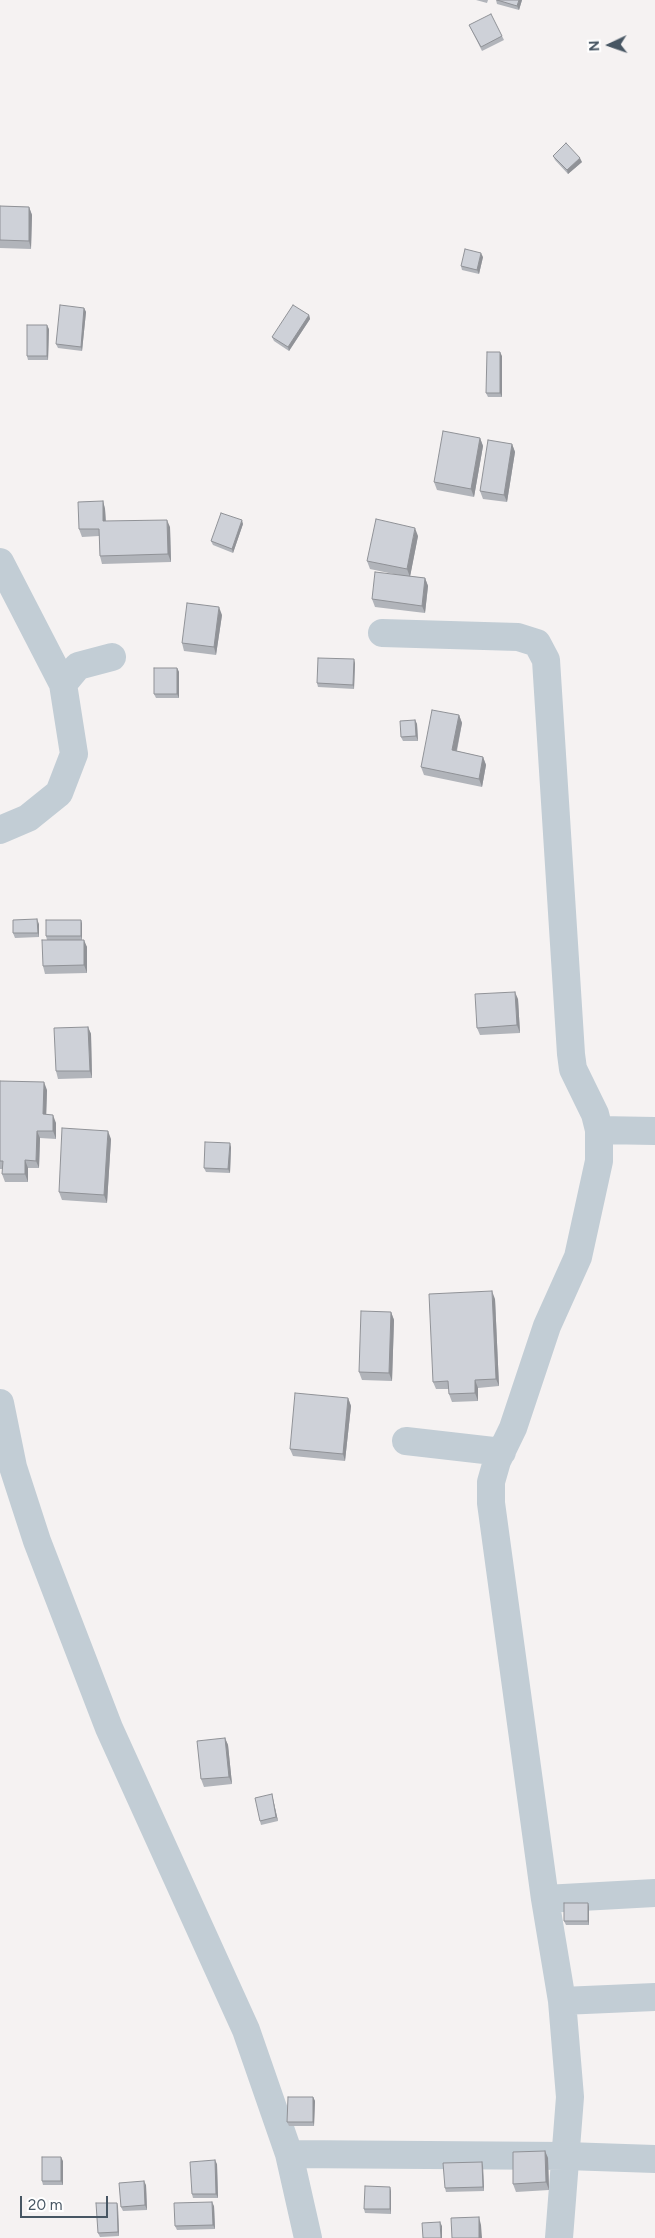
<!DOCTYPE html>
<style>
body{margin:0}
#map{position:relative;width:655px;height:2238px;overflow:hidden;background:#f5f2f2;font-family:Figtree,sans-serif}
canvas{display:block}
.north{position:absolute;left:585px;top:20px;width:50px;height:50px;-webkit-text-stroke:4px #fff;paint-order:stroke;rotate:267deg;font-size:14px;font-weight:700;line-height:20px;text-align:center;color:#475663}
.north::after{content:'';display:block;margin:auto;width:18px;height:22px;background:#475663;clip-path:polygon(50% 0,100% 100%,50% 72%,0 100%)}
.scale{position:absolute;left:20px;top:2196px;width:88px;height:22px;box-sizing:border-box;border:2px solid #475663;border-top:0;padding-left:6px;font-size:15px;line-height:18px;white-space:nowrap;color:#475663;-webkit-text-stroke:4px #fff;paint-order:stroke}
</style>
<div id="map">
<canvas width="655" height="2238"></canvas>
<div class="north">N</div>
<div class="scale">20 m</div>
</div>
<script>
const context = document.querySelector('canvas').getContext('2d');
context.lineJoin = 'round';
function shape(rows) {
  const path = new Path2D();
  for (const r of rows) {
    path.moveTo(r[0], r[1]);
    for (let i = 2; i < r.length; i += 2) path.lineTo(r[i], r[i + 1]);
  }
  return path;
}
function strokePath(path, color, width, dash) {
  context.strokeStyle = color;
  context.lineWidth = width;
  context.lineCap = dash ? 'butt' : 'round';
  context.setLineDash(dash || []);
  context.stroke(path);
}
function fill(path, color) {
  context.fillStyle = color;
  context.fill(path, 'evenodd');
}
strokePath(shape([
 [0,562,63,684,74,754,59,793,28,818,0,830],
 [382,633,518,637,537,643,546,660,571,1054,573,1069,595,1114,599,1130,599,1161,578,1257,547,1326,513,1428,497,1461,491,1482,491,1503,545,1899,562,2001,570,2097,559,2238],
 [63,684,78,666,112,657],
 [599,1130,655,1131],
 [0,1403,13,1467,37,1541,109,1728,246,2030,289,2154,308,2238],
 [406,1441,502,1452],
 [545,1899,655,1893],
 [562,2001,655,1997],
 [289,2154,566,2156,655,2159]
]), '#c2cdd5', 28);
fill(shape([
 [476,0,488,0,487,3],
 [496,0,522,0,519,10,497,4],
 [469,25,502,36,504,40,482,51],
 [553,156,582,162,568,174,555,160],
 [0,206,29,207,32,215,31,249,0,248],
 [483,257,479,274,462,270,461,266],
 [84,308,86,312,82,351,58,348,56,344],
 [309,315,310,319,289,351,274,341,272,337],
 [49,329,48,360,28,360,27,356],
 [502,356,502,397,488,397,486,393],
 [480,438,483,446,474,497,437,490,434,482],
 [512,444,515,452,507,502,483,499,480,491],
 [103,501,105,509,106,521,170,527,171,562,102,564,100,556,99,536,82,537,79,529],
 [243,524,233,553,213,545,211,541],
 [418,536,410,576,425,578,428,586,425,613,375,607,372,599,403,576,370,569,367,561],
 [222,615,216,655,184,651,182,643],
 [355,663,354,689,318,687,317,683],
 [177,668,179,672,179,698,156,698,154,694],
 [459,715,462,723,457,751,483,757,486,765,482,787,424,775,421,767],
 [415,720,417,724,418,741,403,741,401,737],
 [81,920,82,924,82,940,87,947,87,973,45,974,43,966,47,940,46,936],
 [39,924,39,937,15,938,13,933],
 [518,999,520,1033,480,1035,477,1028],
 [88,1027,91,1034,92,1078,58,1079,56,1071],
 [0,1081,47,1090,46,1114,56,1123,56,1139,40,1138,39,1168,28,1168,28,1182,5,1182,2,1174,3,1169,0,1169],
 [111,1139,107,1203,62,1200,59,1192],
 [231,1147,230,1173,206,1172,204,1168],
 [495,1299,499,1386,478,1388,478,1401,452,1402,449,1394,449,1389,436,1389,433,1382],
 [391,1312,394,1320,392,1381,362,1380,359,1372],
 [348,1398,351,1406,345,1461,293,1456,290,1449],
 [225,1738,228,1745,232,1784,204,1787,201,1779],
 [272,1794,278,1821,261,1825,260,1821],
 [588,1903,589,1907,589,1925,566,1925,564,1921],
 [313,2097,315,2101,314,2126,289,2126,287,2122],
 [545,2151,548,2158,549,2190,516,2192,513,2184],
 [63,2161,63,2185,43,2185,42,2181],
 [217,2164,218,2198,193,2198,192,2194],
 [483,2166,484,2191,446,2192,445,2188],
 [146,2185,147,2210,123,2211,121,2207],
 [391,2191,391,2214,365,2213,364,2209],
 [117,2203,118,2207,119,2236,100,2237,98,2233],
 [214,2206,215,2229,177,2230,175,2226]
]), '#b1b4ba');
fill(shape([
 [519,0,522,0,519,10,517,6],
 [580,158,582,162,568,174,567,170],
 [29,207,32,215,31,249,29,241],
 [481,253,483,257,479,274,477,270],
 [84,308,86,312,82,351,81,347],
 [309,315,310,319,289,351,288,347],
 [47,325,49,329,48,360,47,356],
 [500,352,502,356,502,397,500,393],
 [480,438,483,446,474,497,471,489],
 [512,444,515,452,507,502,504,495],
 [103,501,105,509,106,528,103,521],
 [167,520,170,527,171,562,168,554],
 [242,520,243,524,233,553,232,549],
 [415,528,418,536,410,577,407,569],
 [425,578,428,586,425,613,422,606],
 [219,607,222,615,216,655,214,647],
 [354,659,355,663,354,689,353,685],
 [177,668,179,672,179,698,177,694],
 [459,715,462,723,455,758,452,750],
 [415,720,417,724,418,741,416,736],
 [483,757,486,765,482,787,479,779],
 [37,919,39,924,39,937,38,933],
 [81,920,82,924,82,940,81,936],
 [84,940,87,947,87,973,84,965],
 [515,992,518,999,520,1033,517,1025],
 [88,1027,91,1034,92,1078,90,1071],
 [44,1082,47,1090,46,1122,43,1114],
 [53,1115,56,1123,56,1139,53,1131],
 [37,1131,40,1138,39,1168,36,1161],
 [108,1131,111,1139,107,1203,104,1195],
 [230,1143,231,1147,230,1173,228,1169],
 [25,1160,28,1168,28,1182,25,1174],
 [492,1291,495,1299,499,1386,496,1379],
 [391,1312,394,1320,392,1381,389,1373],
 [475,1380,478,1388,478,1401,475,1393],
 [348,1398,351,1406,345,1461,343,1454],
 [225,1738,228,1745,232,1784,229,1777],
 [272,1794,273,1799,278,1821,276,1817],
 [588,1903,589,1907,589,1925,588,1921],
 [313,2097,315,2101,314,2126,313,2122],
 [545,2151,548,2158,549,2190,546,2182],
 [61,2157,63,2161,63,2185,61,2181],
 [215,2160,217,2164,218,2198,216,2194],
 [482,2162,483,2166,484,2191,483,2187],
 [144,2181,146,2185,147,2210,145,2205],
 [390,2187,391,2191,391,2214,390,2209],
 [212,2202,214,2206,215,2229,213,2225],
 [117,2203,118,2207,119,2236,118,2232],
 [479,2217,481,2225,482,2238,479,2238],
 [440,2222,442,2226,442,2238,441,2238]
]), '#909297');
const building = shape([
 [497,0,519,0,517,6,497,0],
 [491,14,502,36,481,47,469,25,491,14],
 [566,143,580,158,567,170,553,156,566,143],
 [0,206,29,207,29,241,0,240,0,206],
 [465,249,481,253,477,270,461,266,465,249],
 [60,305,84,308,81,347,56,344,60,305],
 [293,305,309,315,288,347,272,337,293,305],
 [27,325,47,325,47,356,27,356,27,325],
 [487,352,500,352,500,393,486,393,487,352],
 [443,431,480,438,471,489,434,482,443,431],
 [488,440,512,444,504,495,480,491,488,440],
 [103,501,103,521,167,520,168,554,100,556,99,529,79,529,78,502,103,501],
 [221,513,242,520,232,549,211,541,221,513],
 [376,519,415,528,407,569,367,561,376,519],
 [375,572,425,578,422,606,372,599,375,572],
 [187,603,219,607,214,647,182,643,187,603],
 [318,658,354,659,353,685,317,683,318,658],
 [154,668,177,668,177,694,154,694,154,668],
 [432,710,459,715,452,750,483,757,479,779,421,767,432,710],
 [415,720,416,736,401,737,400,721,415,720],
 [37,919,38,933,13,933,13,920,37,919],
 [46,920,81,920,81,936,46,936,46,920],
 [42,940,84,940,84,965,43,966,42,940],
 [515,992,517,1025,477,1028,475,994,515,992],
 [88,1027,90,1071,56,1071,54,1028,88,1027],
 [0,1081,44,1082,43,1114,53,1115,53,1131,37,1131,36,1161,25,1160,25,1174,2,1174,3,1161,0,1161,0,1081],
 [62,1128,108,1131,104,1195,59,1192,62,1128],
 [205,1142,230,1143,228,1169,204,1168,205,1142],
 [492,1291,496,1379,475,1380,475,1393,449,1394,448,1381,433,1382,429,1294,492,1291],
 [361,1311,391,1312,389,1373,359,1372,361,1311],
 [295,1393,348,1398,343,1454,290,1449,295,1393],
 [225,1738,229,1777,201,1779,197,1741,225,1738],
 [272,1794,276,1817,260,1821,255,1798,272,1794],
 [564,1903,588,1903,588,1921,564,1921,564,1903],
 [288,2097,313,2097,313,2122,287,2122,288,2097],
 [545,2151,546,2182,513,2184,513,2152,545,2151],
 [42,2157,61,2157,61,2181,42,2181,42,2157],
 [215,2160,216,2194,192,2194,190,2162,215,2160],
 [482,2162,483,2187,445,2188,443,2163,482,2162],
 [144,2181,145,2205,121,2207,119,2183,144,2181],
 [365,2186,390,2187,390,2209,364,2209,365,2186],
 [212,2202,213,2225,175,2226,174,2203,212,2202],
 [96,2203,117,2203,118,2232,98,2233,96,2203],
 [479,2217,479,2238,452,2238,451,2218,479,2217],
 [440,2222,441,2238,423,2238,422,2223,440,2222]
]);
fill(building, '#ced1d8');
strokePath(building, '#909297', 1);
</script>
